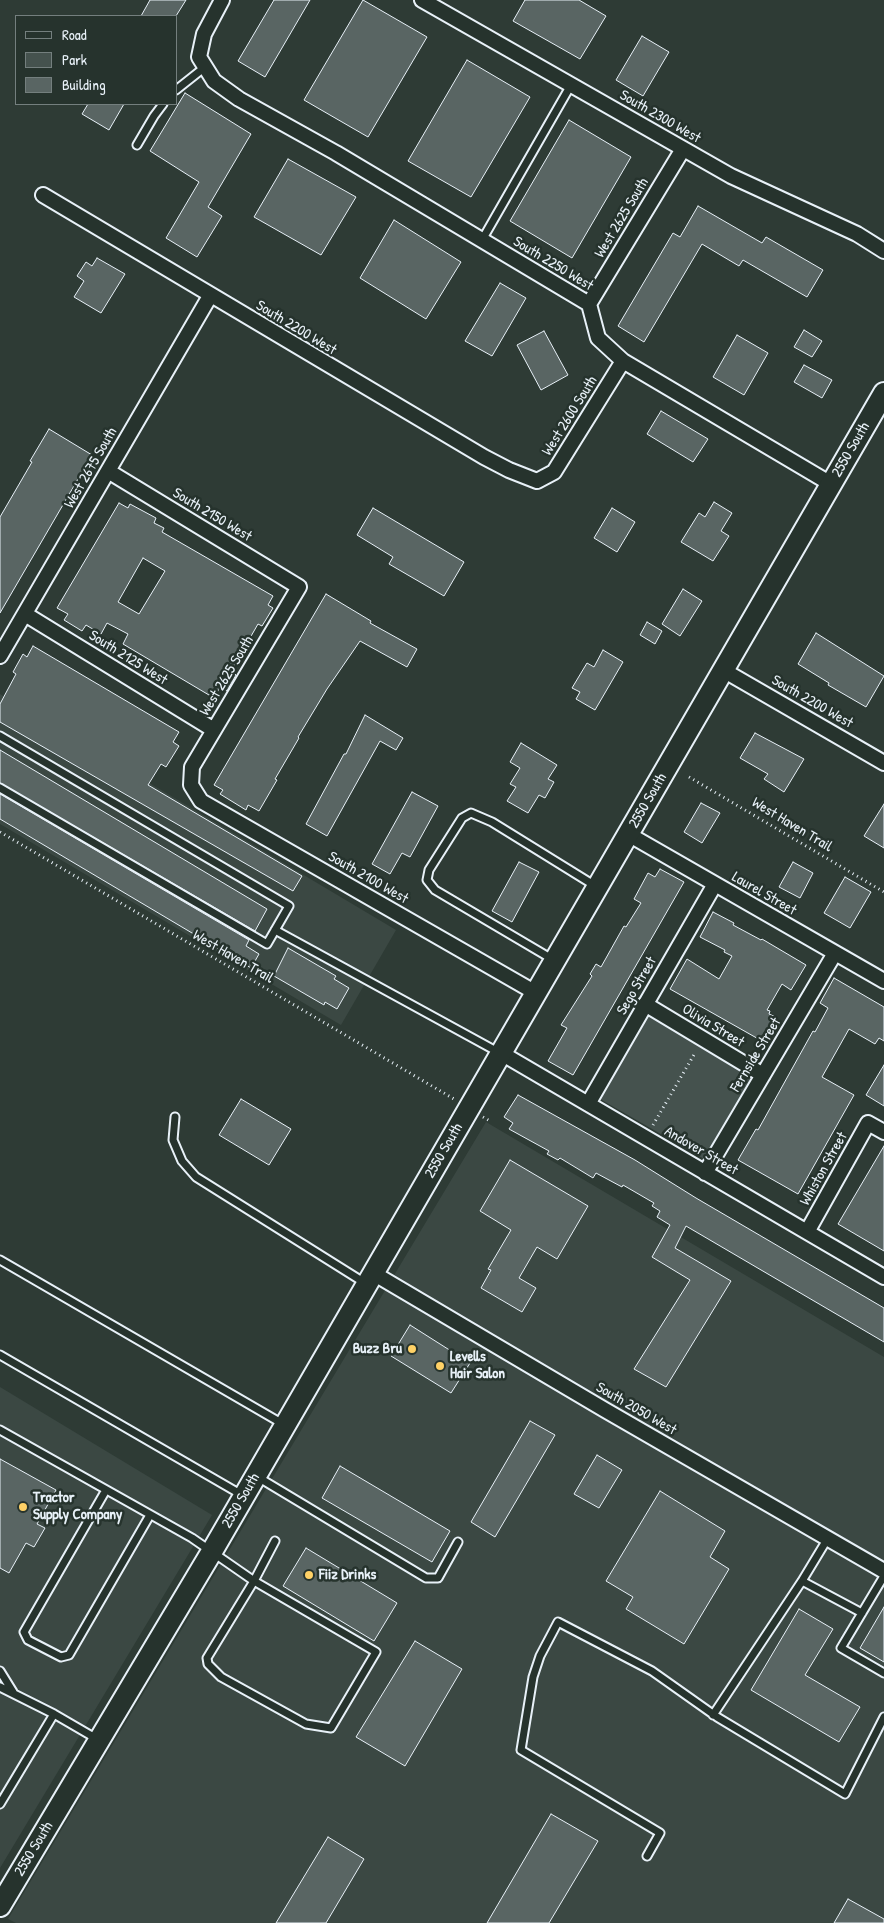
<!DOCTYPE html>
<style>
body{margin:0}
#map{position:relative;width:884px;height:1923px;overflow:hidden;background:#2e3b35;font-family:"Patrick Hand",sans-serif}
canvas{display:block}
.legend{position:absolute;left:15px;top:15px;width:162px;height:90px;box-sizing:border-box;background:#26332d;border:1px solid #747f7e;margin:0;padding:6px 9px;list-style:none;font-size:15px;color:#e8f1f8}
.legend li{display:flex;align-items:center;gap:10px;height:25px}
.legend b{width:25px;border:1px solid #747f7e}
</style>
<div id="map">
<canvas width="884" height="1923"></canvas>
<ul class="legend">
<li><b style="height:6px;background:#26332d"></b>Road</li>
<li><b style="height:14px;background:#45524e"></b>Park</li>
<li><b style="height:14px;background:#596563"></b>Building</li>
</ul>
</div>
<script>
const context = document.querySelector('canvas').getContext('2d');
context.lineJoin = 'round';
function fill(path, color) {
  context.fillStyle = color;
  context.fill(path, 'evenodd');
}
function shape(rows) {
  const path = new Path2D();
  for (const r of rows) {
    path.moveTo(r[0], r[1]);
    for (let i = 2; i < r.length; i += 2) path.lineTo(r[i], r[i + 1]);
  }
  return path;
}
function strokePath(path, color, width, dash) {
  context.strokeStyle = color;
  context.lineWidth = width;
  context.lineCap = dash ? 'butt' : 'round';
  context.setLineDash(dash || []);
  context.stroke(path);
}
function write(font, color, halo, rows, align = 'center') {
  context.font = font + ' "Patrick Hand",sans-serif';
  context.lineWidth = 5;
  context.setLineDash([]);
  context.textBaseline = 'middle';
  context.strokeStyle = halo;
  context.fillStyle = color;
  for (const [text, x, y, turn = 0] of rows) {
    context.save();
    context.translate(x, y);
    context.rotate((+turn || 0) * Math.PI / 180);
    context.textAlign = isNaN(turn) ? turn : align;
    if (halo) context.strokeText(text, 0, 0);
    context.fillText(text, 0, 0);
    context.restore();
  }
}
fill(shape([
 [0,694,396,930,341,1025,0,824],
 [486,1122,884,1357,884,1923,16,1923,8,1919],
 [0,1387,212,1515,0,1868]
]), '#3b4843');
fill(shape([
 [649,1014,755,1075,706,1160,600,1099]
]), '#45524e');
const building = shape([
 [150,0,186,0,176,16,141,16,150,0],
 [274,0,310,0,265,77,238,61,274,0],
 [363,0,427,37,368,137,304,100,363,0],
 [525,0,579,0,606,16,580,59,513,21,525,0],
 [642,36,669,52,643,96,616,80,642,36],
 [467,60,530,97,471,197,408,161,467,60],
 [185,93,251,134,208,207,222,216,197,257,166,238,199,182,150,151,185,93],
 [88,104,124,104,109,130,82,114,88,104],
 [569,120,631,157,572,258,510,221,569,120],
 [288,159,356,197,321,255,254,217,288,159],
 [698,206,762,243,766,237,823,270,807,297,743,260,739,266,702,244,644,342,618,326,673,233,680,237,698,206],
 [394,220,461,262,426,319,360,278,394,220],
 [97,258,125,274,101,313,74,297,84,281,77,276,86,262,92,266,97,258],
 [500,283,526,298,492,356,465,341,500,283],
 [804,330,822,341,812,357,794,347,804,330],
 [544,331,568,375,541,390,517,345,544,331],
 [737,335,768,353,744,395,713,377,737,335],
 [804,365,832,380,822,398,794,382,804,365],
 [661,411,708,439,693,462,647,434,661,411],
 [49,429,92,455,0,613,0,517,32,462,30,461,49,429],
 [714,502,732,513,721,531,729,536,713,561,681,542,699,513,705,517,714,502],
 [119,503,128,508,130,504,156,518,154,523,164,528,162,532,273,596,268,605,273,608,262,626,258,624,231,671,236,675,227,691,220,687,214,698,123,644,128,634,107,623,101,634,86,625,82,631,64,620,68,614,57,608,119,503],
 [143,558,165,571,139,614,118,602,143,558],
 [373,508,464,562,444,596,389,564,393,557,357,535,373,508],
 [612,508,635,522,617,552,594,538,612,508],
 [683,589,702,601,680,636,662,624,683,589],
 [326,594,371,621,370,623,417,649,407,667,360,641,327,689,298,737,299,738,275,779,277,780,259,811,248,805,246,810,220,794,223,790,214,785,326,594],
 [647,622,662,631,655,644,640,635,647,622],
 [816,633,884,676,866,707,828,685,829,683,798,664,816,633],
 [33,646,179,732,173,742,179,746,166,767,161,764,148,785,302,876,293,891,0,722,0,704,16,674,13,672,23,654,27,657,33,646],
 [603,650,623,662,595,710,576,699,580,692,572,688,587,663,594,667,603,650],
 [365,715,403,738,396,750,380,741,327,836,306,824,344,754,346,754,365,715],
 [755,733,804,759,784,792,764,779,768,774,740,758,755,733],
 [521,743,557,765,548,779,554,782,545,798,539,795,528,813,507,801,516,787,510,784,520,768,510,762,521,743],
 [0,750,267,909,255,931,0,783,0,750],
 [412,792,438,806,410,857,402,853,390,874,372,864,412,792],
 [0,794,249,940,246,946,259,954,251,968,0,819,0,794],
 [701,803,720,813,702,843,684,832,701,803],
 [884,804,884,848,864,836,884,804],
 [519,862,539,872,512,922,492,911,519,862],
 [793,862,813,873,800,898,779,887,793,862],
 [660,869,684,882,573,1075,548,1061,567,1028,561,1025,592,976,590,974,596,964,601,967,624,926,626,927,641,903,634,899,648,873,655,877,660,869],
 [845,877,871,892,850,928,824,913,845,877],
 [713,912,734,923,733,925,761,940,762,939,806,965,791,990,782,984,767,1010,770,1011,769,1014,776,1017,762,1041,670,989,687,959,719,979,732,956,724,952,725,950,700,937,713,912],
 [288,948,336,976,334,979,349,988,337,1009,325,1002,324,1005,274,976,288,948],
 [834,978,884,1007,884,1041,879,1038,875,1044,849,1029,822,1077,854,1095,798,1194,738,1160,756,1129,758,1130,813,1031,815,1032,828,1008,820,1003,834,978],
 [884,1065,884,1106,866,1095,884,1065],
 [518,1095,635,1160,696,1198,884,1308,884,1342,686,1226,675,1248,731,1281,666,1387,634,1369,690,1280,652,1257,670,1225,657,1217,660,1211,652,1206,654,1203,623,1185,622,1187,596,1173,593,1178,560,1158,558,1160,547,1154,549,1151,509,1129,513,1123,504,1117,518,1095],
 [241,1099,291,1129,269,1165,219,1135,241,1099],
 [884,1146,884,1251,838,1224,884,1146],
 [510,1160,588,1206,557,1259,537,1247,519,1278,536,1288,522,1312,481,1288,491,1270,488,1269,511,1230,480,1211,510,1160],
 [410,1325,470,1363,451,1393,391,1356,410,1325],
 [530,1421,555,1435,495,1537,471,1522,530,1421],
 [597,1455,622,1470,599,1508,574,1494,597,1455],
 [0,1459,56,1490,37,1524,45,1528,34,1547,26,1543,9,1573,0,1568,0,1459],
 [340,1466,450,1531,432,1562,322,1498,340,1466],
 [660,1491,725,1531,710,1557,729,1569,684,1644,626,1609,633,1597,606,1581,660,1491],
 [306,1548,397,1603,374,1641,283,1586,306,1548],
 [884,1607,884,1662,860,1648,884,1607],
 [799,1609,833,1629,805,1675,860,1707,839,1742,751,1690,799,1609],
 [415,1641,462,1669,405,1766,356,1737,415,1641],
 [551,1814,598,1841,549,1923,487,1923,551,1814],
 [328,1837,364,1859,326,1923,276,1923,328,1837],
 [848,1899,884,1919,884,1923,834,1923,848,1899]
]);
fill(building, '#596563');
strokePath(building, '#e8f1f8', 1);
const lane = shape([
 [176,90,205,67],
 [137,145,154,116,163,104],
 [482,240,571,85],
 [0,736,289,906,267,944,0,788],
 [275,930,498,1052],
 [552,959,435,890,427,880,429,870,462,818,471,813,492,822,597,887],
 [175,1117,173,1140,182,1161,196,1177,365,1283],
 [0,1260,283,1424],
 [0,1355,242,1495],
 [0,1430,192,1538,254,1581,376,1652,331,1728,306,1724,221,1677,208,1664,207,1658,254,1581,275,1541],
 [256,1476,426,1578,438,1578,458,1542],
 [106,1490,24,1632,28,1640,61,1657,69,1655,150,1515],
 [884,1576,841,1648,884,1673],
 [802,1581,862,1613],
 [0,1671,13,1692],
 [0,1687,54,1714],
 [713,1715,802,1581,828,1538],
 [0,1804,54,1714,97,1739],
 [647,1856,660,1833,521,1750,533,1677,540,1656,558,1622,652,1671,717,1717,845,1794,884,1717]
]);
const street = shape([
 [222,0,204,34,199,57,214,81,239,99,336,153,589,304,598,338,623,361,831,484],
 [422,0,731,176,857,234,884,251],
 [43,195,484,457,509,470,537,481,554,472,623,361],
 [589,304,683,149],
 [108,471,299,587,192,767,191,785,201,801,536,993],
 [25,614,214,730],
 [0,656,210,296],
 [723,670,884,763],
 [628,834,884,981],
 [645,1004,763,1075],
 [501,1053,884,1277],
 [588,1104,715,884],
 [705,1173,835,953],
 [807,1232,868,1123,884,1132],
 [373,1273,605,1410,884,1571]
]);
const secondary = shape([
 [0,1906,211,1553,884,393]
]);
strokePath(lane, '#e8f1f8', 11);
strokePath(street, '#e8f1f8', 18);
strokePath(secondary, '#e8f1f8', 24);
strokePath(shape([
 [689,777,884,892],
 [0,832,454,1099],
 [483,1117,490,1121],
 [653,1125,695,1053]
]), '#e8f1f8', 3, [1, 4]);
strokePath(lane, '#26332d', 7);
strokePath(street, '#26332d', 14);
strokePath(secondary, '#26332d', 20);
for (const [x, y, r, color] of [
 [412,1349,5,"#ffd166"],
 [440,1366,5,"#ffd166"],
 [23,1507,5,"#ffd166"],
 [309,1575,5,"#ffd166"]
]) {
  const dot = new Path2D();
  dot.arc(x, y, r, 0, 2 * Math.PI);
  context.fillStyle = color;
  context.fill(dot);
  strokePath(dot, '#26332d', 2);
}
write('15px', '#e8f1f8', '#26332d', [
 ["South 2300 West",660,117,30],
 ["West 2625 South",622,218,-59],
 ["South 2250 West",553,264,31],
 ["South 2200 West",296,328,31],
 ["West 2600 South",570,416,-58],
 ["2550 South",851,450,-60],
 ["West 2675 South",91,468,-60],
 ["South 2150 West",212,515,31],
 ["South 2125 West",128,658,32],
 ["West 2625 South",227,676,-59],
 ["South 2200 West",812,702,30],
 ["2550 South",648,801,-60],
 ["West Haven Trail",792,825,31],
 ["South 2100 West",368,878,30],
 ["Laurel Street",764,894,30],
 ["West Haven Trail",233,957,30],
 ["Sego Street",637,986,-60],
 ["Olivia Street",713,1026,31],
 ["Fernside Street",756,1055,-59],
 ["2550 South",444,1151,-60],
 ["Andover Street",701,1151,30],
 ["Whiston Street",824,1169,-61],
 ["South 2050 West",636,1409,30],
 ["2550 South",241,1501,-60],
 ["2550 South",34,1849,-59]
]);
write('bold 15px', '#e8f1f8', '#26332d', [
 ["Buzz Bru",402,1349,"right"],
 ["Levells",450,1357],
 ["Hair Salon",450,1374],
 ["Tractor",33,1498],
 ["Supply Company",33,1515],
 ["Fiiz Drinks",319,1575]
], 'left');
</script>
